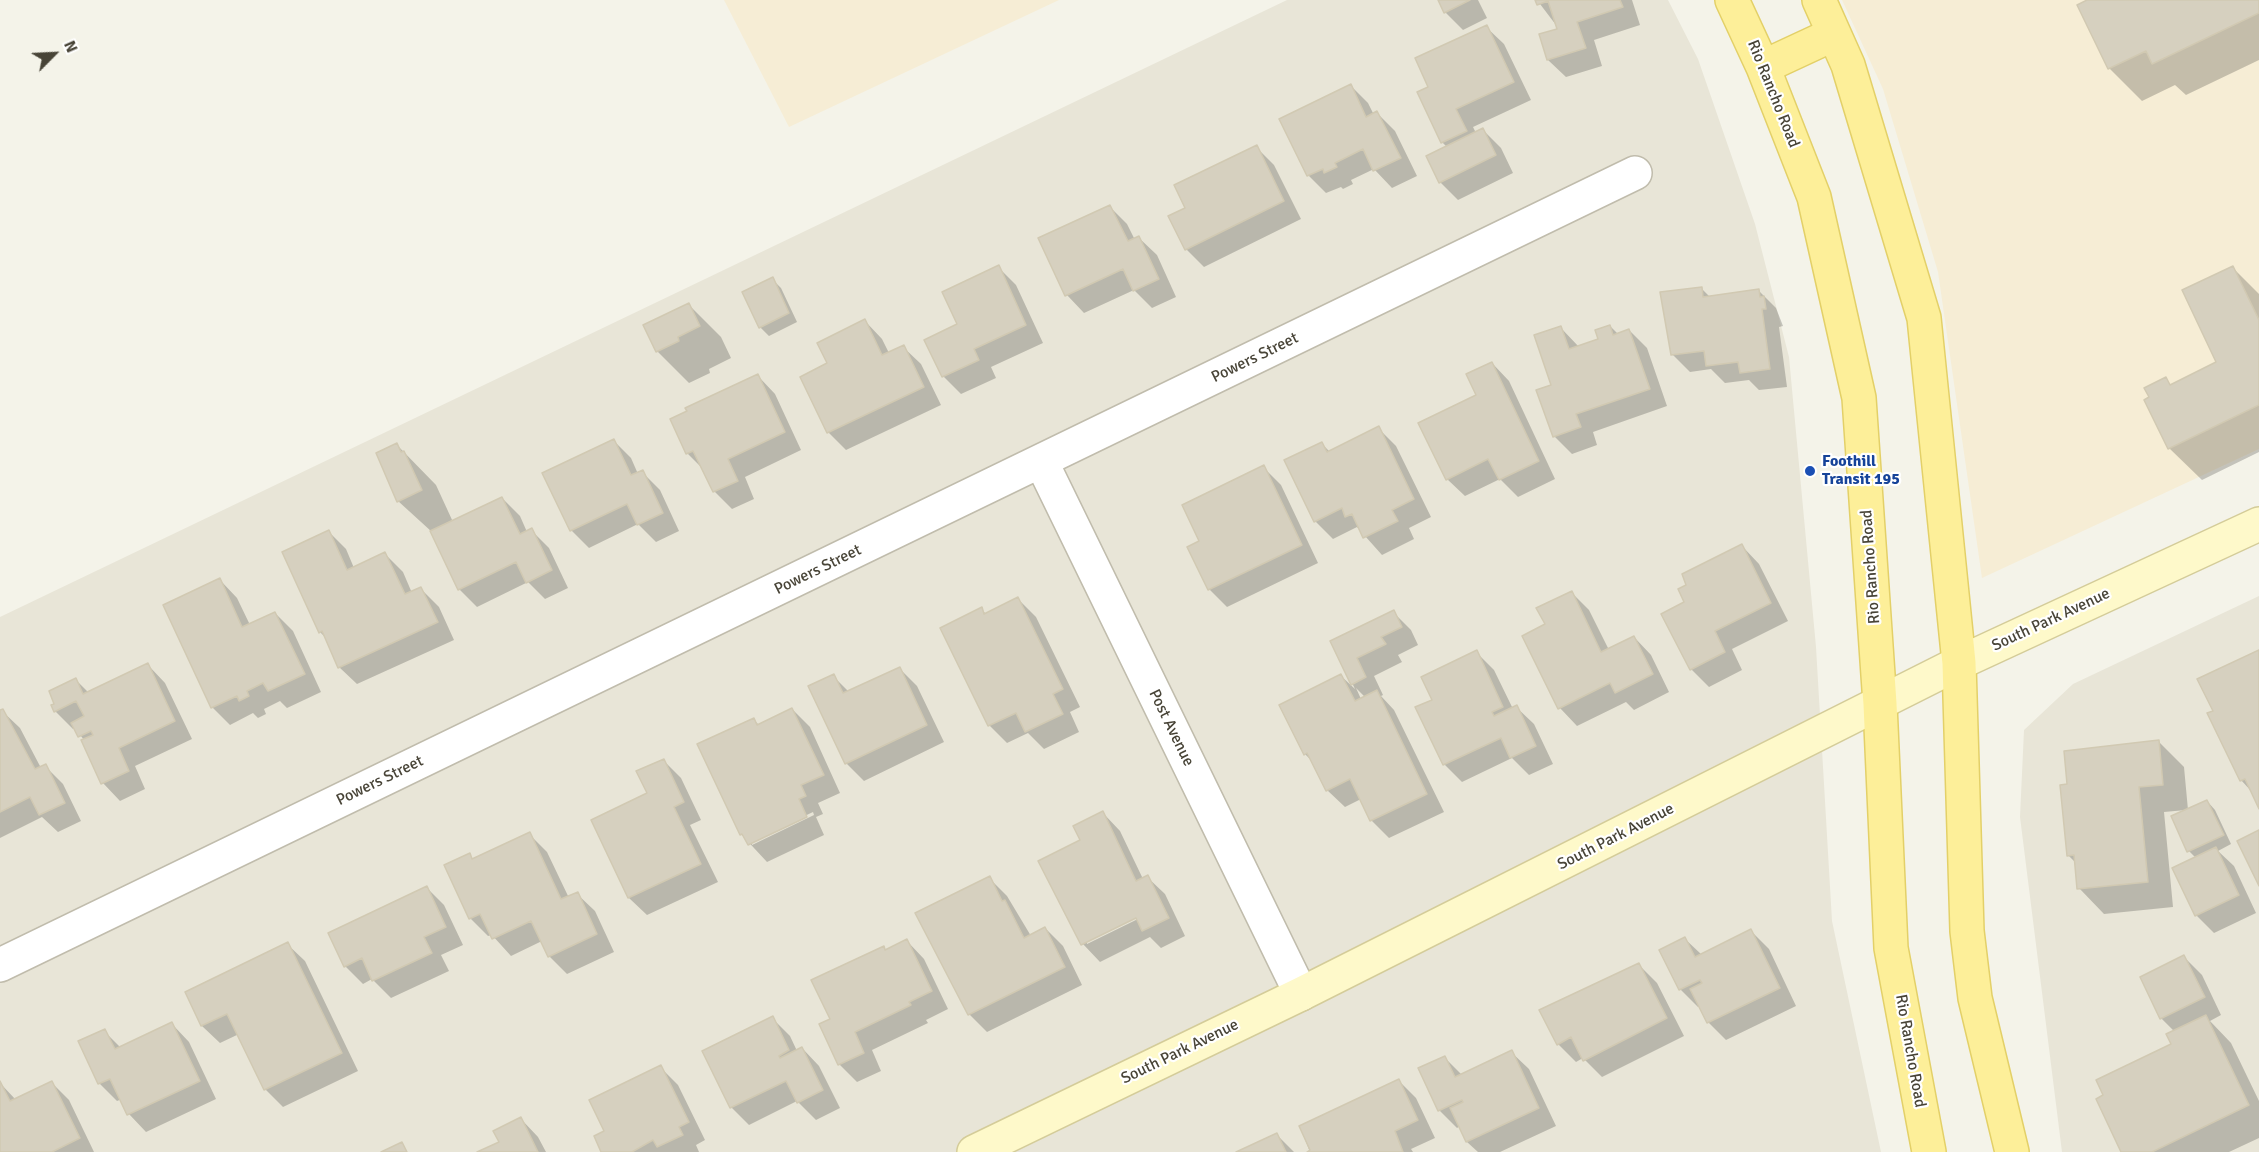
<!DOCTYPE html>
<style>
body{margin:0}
#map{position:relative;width:2259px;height:1152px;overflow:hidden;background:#f4f3e9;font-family:Signika,sans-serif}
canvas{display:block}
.north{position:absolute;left:24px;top:24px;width:60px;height:60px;-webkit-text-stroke:4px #fff;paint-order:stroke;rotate:66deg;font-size:16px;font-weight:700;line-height:24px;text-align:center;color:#484437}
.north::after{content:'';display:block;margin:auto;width:21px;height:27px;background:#484437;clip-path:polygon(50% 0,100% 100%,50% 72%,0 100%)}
</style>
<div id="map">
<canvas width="2259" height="1152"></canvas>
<div class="north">N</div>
</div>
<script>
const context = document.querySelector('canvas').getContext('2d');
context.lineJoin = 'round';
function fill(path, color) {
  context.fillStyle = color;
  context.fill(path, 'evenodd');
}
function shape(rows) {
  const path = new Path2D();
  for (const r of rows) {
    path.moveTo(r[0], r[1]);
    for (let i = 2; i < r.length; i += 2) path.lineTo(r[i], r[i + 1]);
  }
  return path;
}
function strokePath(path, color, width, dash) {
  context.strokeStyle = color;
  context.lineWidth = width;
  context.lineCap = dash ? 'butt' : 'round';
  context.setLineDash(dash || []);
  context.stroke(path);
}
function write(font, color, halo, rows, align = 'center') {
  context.font = font + ' Signika,sans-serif';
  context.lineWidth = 4.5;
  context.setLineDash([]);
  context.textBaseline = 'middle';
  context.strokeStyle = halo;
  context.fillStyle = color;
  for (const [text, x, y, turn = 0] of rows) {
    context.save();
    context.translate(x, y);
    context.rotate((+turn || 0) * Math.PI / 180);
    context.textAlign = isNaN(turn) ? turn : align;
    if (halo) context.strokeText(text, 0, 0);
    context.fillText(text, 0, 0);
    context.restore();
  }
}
fill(shape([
 [1287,0,1668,0,1698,59,1755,224,1789,357,1816,647,1832,921,1881,1152,0,1152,0,617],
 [2259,596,2259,1152,2062,1152,2020,817,2024,730,2073,684]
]), '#e8e5d7');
fill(shape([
 [724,0,1059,0,789,127],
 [1842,0,2259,0,2259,449,1982,578,1938,272,1883,89]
]), '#f6edd5');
fill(shape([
 [1440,0,1478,0,1487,18,1463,30,1445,12],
 [1537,0,1632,0,1640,25,1594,40,1602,66,1566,77,1548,60,1541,35,1559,29],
 [2090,0,2259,0,2259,60,2186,95,2175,85,2142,101,2109,68,2079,6],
 [1486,27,1504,44,1531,100,1473,127,1476,133,1483,130,1501,148,1513,173,1458,200,1440,182,1447,147,1442,142],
 [1351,86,1368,103,1374,115,1377,113,1395,131,1417,176,1392,188,1374,169,1351,180,1353,184,1343,189,1341,187,1326,193,1308,175],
 [1256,147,1274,165,1301,219,1204,267,1186,249],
 [1110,207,1127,224,1135,240,1139,238,1157,255,1176,297,1152,308,1134,290,1084,313,1067,295,1040,239],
 [998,267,1016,285,1043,343,991,367,996,378,961,394,943,376,926,340,959,325],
 [2232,267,2259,294,2259,452,2202,480,2169,448,2146,400,2166,379,2172,386,2218,363],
 [772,279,781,288,797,322,769,336,760,327],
 [1701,288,1710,297,1758,290,1776,308,1783,326,1779,327,1787,387,1759,390,1749,380,1725,383,1711,369,1690,372,1672,354],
 [689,305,721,337,731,358,709,369,710,373,689,383,657,351],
 [865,321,882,339,889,353,903,347,921,364,941,405,846,450,828,432,802,377,829,364],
 [1610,326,1618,334,1629,330,1647,348,1667,406,1593,432,1597,445,1572,454,1554,436,1553,386,1561,328,1579,347,1600,340],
 [1492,363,1509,381,1555,479,1518,497,1500,479,1465,496,1447,479],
 [758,376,775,394,801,450,745,477,754,499,732,509,714,491,704,470,687,453],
 [1378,428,1396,446,1431,517,1409,528,1414,539,1382,555,1357,527,1333,539,1315,521,1322,444,1330,452],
 [614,441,631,458,638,474,642,472,660,490,679,531,656,542,638,524,589,548,571,530],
 [397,445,436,485,453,522,502,498,520,516,527,532,531,530,549,548,568,588,545,599,528,582,477,607,459,589,432,532,398,501],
 [1263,467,1281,485,1318,563,1227,607,1209,589,1201,542],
 [329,532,346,549,354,568,385,554,403,572,412,593,421,589,439,607,454,640,357,684,339,667,327,639,320,632],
 [1742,546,1759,564,1788,621,1732,649,1742,670,1709,687,1691,669,1686,603],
 [220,580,237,598,250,625,275,613,293,631,321,692,287,708,280,701,264,709,266,714,258,718,253,713,230,725,212,707],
 [1572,593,1589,610,1609,650,1634,637,1651,655,1669,692,1634,710,1626,702,1577,726,1560,708,1524,637,1547,625],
 [1018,599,1036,617,1080,707,1070,712,1079,732,1044,749,1028,733,1007,743,989,725,942,629,981,609,986,614],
 [1393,612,1411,630,1418,645,1398,655,1402,662,1374,676,1383,695,1381,696,1394,710,1444,812,1389,838,1371,820,1361,799,1345,807,1327,790,1315,764,1305,754,1341,676,1355,689,1332,642],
 [1356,688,1365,697,1361,699],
 [2259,651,2259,806,2252,792,2241,780,2215,712],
 [1476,652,1494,670,1513,709,1516,707,1534,724,1553,764,1529,775,1512,758,1462,782,1444,764,1434,701],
 [148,665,165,683,192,739,135,766,145,789,120,801,103,783,84,740,75,728,73,729,55,711,76,680,89,693],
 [899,668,917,686,944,742,864,781,846,763,833,676,849,692],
 [792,709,810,727,840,793,818,803,823,814,816,817,824,835,767,862,741,834,754,720,759,725],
 [813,812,814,815,752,845,752,841],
 [2,711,20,728,41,768,45,766,63,784,81,821,58,832,42,817,0,838,0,712],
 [2158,741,2184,767,2188,810,2207,801,2215,810,2231,844,2218,851,2234,866,2256,913,2214,933,2196,915,2196,858,2189,851,2173,817,2186,810,2164,812,2173,907,2104,914,2079,888,2077,864,2068,855,2068,785],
 [663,760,681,778,701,820,690,825,718,882,647,915,629,898,593,821,649,794],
 [1103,813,1120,831,1143,879,1147,877,1165,894,1185,936,1161,948,1150,937,1100,962,1083,944,1082,841],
 [1142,913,1144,916,1087,944,1087,940],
 [529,834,547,852,569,898,577,894,595,911,614,952,567,974,549,956,542,941,511,956,492,935,488,936,471,919,446,865,469,855,474,860],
 [989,878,1007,896,1031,936,1045,928,1063,946,1082,985,987,1032,969,1014],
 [427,888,444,905,463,945,441,955,449,971,391,998,372,979,363,984,345,966],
 [1751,931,1769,949,1796,1006,1726,1040,1708,1022,1700,1006,1698,1007,1680,989,1685,939,1702,955],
 [907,941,924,959,948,1009,926,1020,928,1023,872,1050,881,1071,857,1082,840,1065,821,1025,832,1020,883,948,886,951],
 [287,944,305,961,358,1071,283,1107,266,1090,239,1034,220,1043,202,1026,187,992],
 [2184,957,2202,975,2221,1015,2210,1021,2231,1043,2259,1101,2259,1138,2229,1152,2123,1152,2173,1045,2175,1032,2161,1018],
 [1639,965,1657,983,1684,1036,1602,1077,1583,1058,1576,1062,1558,1044],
 [772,1018,790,1036,797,1051,802,1048,819,1066,840,1108,816,1120,797,1101,749,1125,731,1107],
 [172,1024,189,1042,216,1099,146,1132,129,1114,122,1099,117,1101,99,1083,104,1031,121,1048],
 [1511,1052,1529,1069,1556,1126,1500,1152,1478,1152,1467,1142,1460,1126,1457,1128,1439,1110,1444,1057,1462,1075],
 [660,1067,678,1085,705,1140,696,1145,699,1152,603,1152,606,1132],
 [1399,1081,1416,1098,1435,1138,1411,1149,1413,1152,1310,1152,1300,1127],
 [51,1082,69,1100,94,1152,0,1152,0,1083,16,1100],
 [521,1119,538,1137,546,1152,480,1152,501,1142],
 [1276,1134,1294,1152,1239,1152]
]), '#0003');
const building = shape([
 [1438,0,1470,0,1444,13,1438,0],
 [1535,0,1620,0,1623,7,1577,22,1586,48,1547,60,1539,34,1557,29,1548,1,1537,5,1535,0],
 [2087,0,2259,0,2259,13,2152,64,2146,51,2108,69,2077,5,2087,0],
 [1487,25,1514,82,1456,109,1467,131,1441,143,1417,92,1428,87,1415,58,1487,25],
 [1351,84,1366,117,1377,111,1401,158,1373,171,1363,149,1335,163,1337,167,1324,173,1323,169,1307,176,1279,119,1351,84],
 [1483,128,1496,155,1439,183,1426,156,1483,128],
 [1257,145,1284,201,1185,250,1168,216,1185,208,1174,185,1257,145],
 [1110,205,1128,241,1139,236,1159,279,1133,291,1123,269,1065,296,1038,238,1110,205],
 [999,265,1026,325,974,349,979,360,942,377,924,340,957,324,942,292,999,265],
 [2233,266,2259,320,2259,405,2168,449,2144,400,2149,397,2144,388,2166,377,2170,385,2216,362,2182,290,2233,266],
 [773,277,789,313,759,328,742,292,773,277],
 [1702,287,1703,297,1759,289,1760,297,1764,296,1766,309,1762,309,1770,369,1740,373,1738,362,1706,366,1704,351,1671,355,1660,292,1702,287],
 [689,303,700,326,678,337,679,341,656,352,643,325,689,303],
 [865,319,882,355,904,345,924,387,827,433,800,377,827,363,817,343,865,319],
 [1610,325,1613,335,1629,329,1650,389,1576,414,1581,427,1553,437,1536,390,1551,385,1534,335,1561,326,1569,349,1598,339,1595,330,1610,325],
 [1492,362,1539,461,1499,480,1488,459,1446,480,1418,423,1476,395,1466,374,1492,362],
 [758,374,785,432,728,459,738,481,713,492,693,451,686,454,670,419,687,411,685,408,758,374],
 [1379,426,1414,499,1392,510,1398,521,1363,538,1352,514,1345,517,1342,508,1314,522,1284,460,1322,442,1327,452,1379,426],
 [614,439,631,475,643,470,663,513,637,525,627,504,570,531,542,473,614,439],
 [397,443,401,452,404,451,422,490,397,502,376,453,397,443],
 [1264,465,1302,545,1208,590,1187,547,1199,541,1182,505,1264,465],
 [502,497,520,534,532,528,552,570,526,583,516,562,458,590,430,531,502,497],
 [329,530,347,570,385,552,405,594,421,587,438,622,338,668,322,631,319,633,282,552,329,530],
 [1742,544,1771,603,1715,631,1725,652,1690,670,1661,614,1684,602,1678,589,1686,585,1682,574,1742,544],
 [220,578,242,627,275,612,305,674,268,691,263,683,247,691,249,696,239,701,237,696,211,708,163,605,220,578],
 [1572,591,1601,652,1634,636,1653,674,1615,693,1610,683,1558,709,1522,636,1545,624,1536,608,1572,591],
 [1018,597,1063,689,1053,694,1063,714,1025,732,1016,713,988,726,940,628,982,607,984,614,1018,597],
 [1394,610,1402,627,1381,637,1386,644,1357,658,1366,677,1351,685,1330,641,1394,610],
 [1477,650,1503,707,1492,712,1494,716,1517,705,1536,746,1510,758,1501,738,1443,765,1415,707,1432,700,1421,677,1477,650],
 [2259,650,2259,809,2245,779,2240,781,2207,713,2213,711,2197,679,2259,650],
 [148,663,175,721,119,748,129,771,101,784,81,740,93,735,91,731,78,737,71,723,84,716,76,701,54,712,51,705,54,704,49,691,76,678,83,694,148,663],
 [900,667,927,725,845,764,808,686,834,674,843,693,900,667],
 [1341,674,1355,701,1377,690,1427,794,1370,821,1350,779,1326,791,1307,753,1304,755,1279,705,1341,674],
 [792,708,824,775,801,785,806,796,799,799,807,817,748,845,742,834,740,835,697,744,754,718,757,725,792,708],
 [3,709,35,769,46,764,65,803,39,815,30,797,0,812,0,710,3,709],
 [2159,740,2163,785,2139,787,2148,882,2077,889,2074,855,2067,856,2060,785,2067,784,2064,751,2159,740],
 [664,759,684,802,674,807,701,864,628,898,591,820,647,793,636,771,664,759],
 [2207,800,2224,835,2187,852,2171,816,2207,800],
 [1103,811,1136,881,1148,875,1169,918,1142,931,1136,918,1081,945,1038,861,1080,840,1073,826,1103,811],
 [2259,830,2259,886,2237,841,2259,830],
 [530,832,561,899,578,892,597,934,548,957,531,921,492,939,480,914,469,919,444,865,470,853,472,859,530,832],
 [2216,847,2239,895,2195,916,2172,868,2216,847],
 [990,876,1002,901,1005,900,1024,938,1045,927,1065,967,968,1015,915,913,990,876],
 [427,886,446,927,424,937,432,953,372,981,362,958,344,967,328,933,427,886],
 [1751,929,1780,988,1707,1023,1690,989,1702,983,1700,980,1679,990,1659,950,1685,937,1695,957,1751,929],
 [907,939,932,991,909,1002,911,1005,855,1032,864,1053,838,1065,819,1024,830,1019,811,980,884,946,885,950,907,939],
 [288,942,342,1053,264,1090,227,1014,201,1026,185,992,288,942],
 [2184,955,2205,997,2160,1019,2140,977,2184,955],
 [1639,963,1667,1018,1583,1061,1571,1037,1557,1045,1539,1010,1639,963],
 [2206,1015,2249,1105,2152,1152,2121,1152,2096,1099,2103,1095,2096,1080,2171,1044,2166,1034,2206,1015],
 [773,1016,789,1050,779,1056,780,1058,802,1047,823,1090,797,1103,786,1081,730,1108,702,1051,773,1016],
 [172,1022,200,1081,127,1115,110,1079,98,1084,78,1041,105,1029,115,1049,172,1022],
 [1512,1050,1539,1108,1466,1142,1450,1108,1463,1102,1462,1100,1438,1111,1418,1068,1445,1056,1455,1077,1512,1050],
 [661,1065,689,1122,679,1127,683,1135,657,1147,653,1140,632,1152,601,1152,594,1136,604,1131,589,1100,661,1065],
 [1399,1079,1418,1120,1395,1131,1403,1152,1307,1152,1310,1150,1299,1126,1399,1079],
 [0,1081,10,1101,52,1081,80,1138,52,1152,0,1152,0,1081],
 [521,1117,538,1152,477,1152,499,1142,493,1131,521,1117],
 [1277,1133,1286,1152,1236,1152,1277,1133],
 [402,1142,407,1152,381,1152,402,1142]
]);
fill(building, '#d6d0bf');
strokePath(building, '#d1c9b2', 1.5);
const street = shape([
 [1041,461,1301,994],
 [0,965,1635,173]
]);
const secondary = shape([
 [974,1152,1301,994,1959,663,2259,524]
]);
const primary = shape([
 [1732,0,1763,67,1814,197,1859,398,1880,704,1891,948,1929,1152],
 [1819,0,1848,65,1924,318,1959,663,1967,931,1975,998,2012,1152],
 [1763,67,1834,34]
]);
strokePath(street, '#c0bcac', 36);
strokePath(secondary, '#d4cc99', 36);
strokePath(primary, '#e3d068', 36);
strokePath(street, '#fff', 33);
strokePath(secondary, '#fef9ca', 33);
strokePath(primary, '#fdef99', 33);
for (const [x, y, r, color] of [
 [1810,471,6,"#1a4fb4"]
]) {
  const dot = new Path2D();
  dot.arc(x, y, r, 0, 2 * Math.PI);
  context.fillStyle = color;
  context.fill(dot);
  strokePath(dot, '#fff', 2);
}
write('16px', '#484437', '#fff', [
 ["Rio Rancho Road",1773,94,68],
 ["Powers Street",1255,358,-26],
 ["Rio Rancho Road",1871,567,-94],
 ["Powers Street",818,570,-26],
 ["South Park Avenue",2051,620,-25],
 ["Post Avenue",1171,728,64],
 ["Powers Street",380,781,-26],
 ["South Park Avenue",1616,837,-27],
 ["Rio Rancho Road",1910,1051,80],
 ["South Park Avenue",1180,1052,-26]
]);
write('bold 16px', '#164399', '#fff', [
 ["Foothill",1822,462],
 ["Transit 195",1822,480]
], 'left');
</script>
